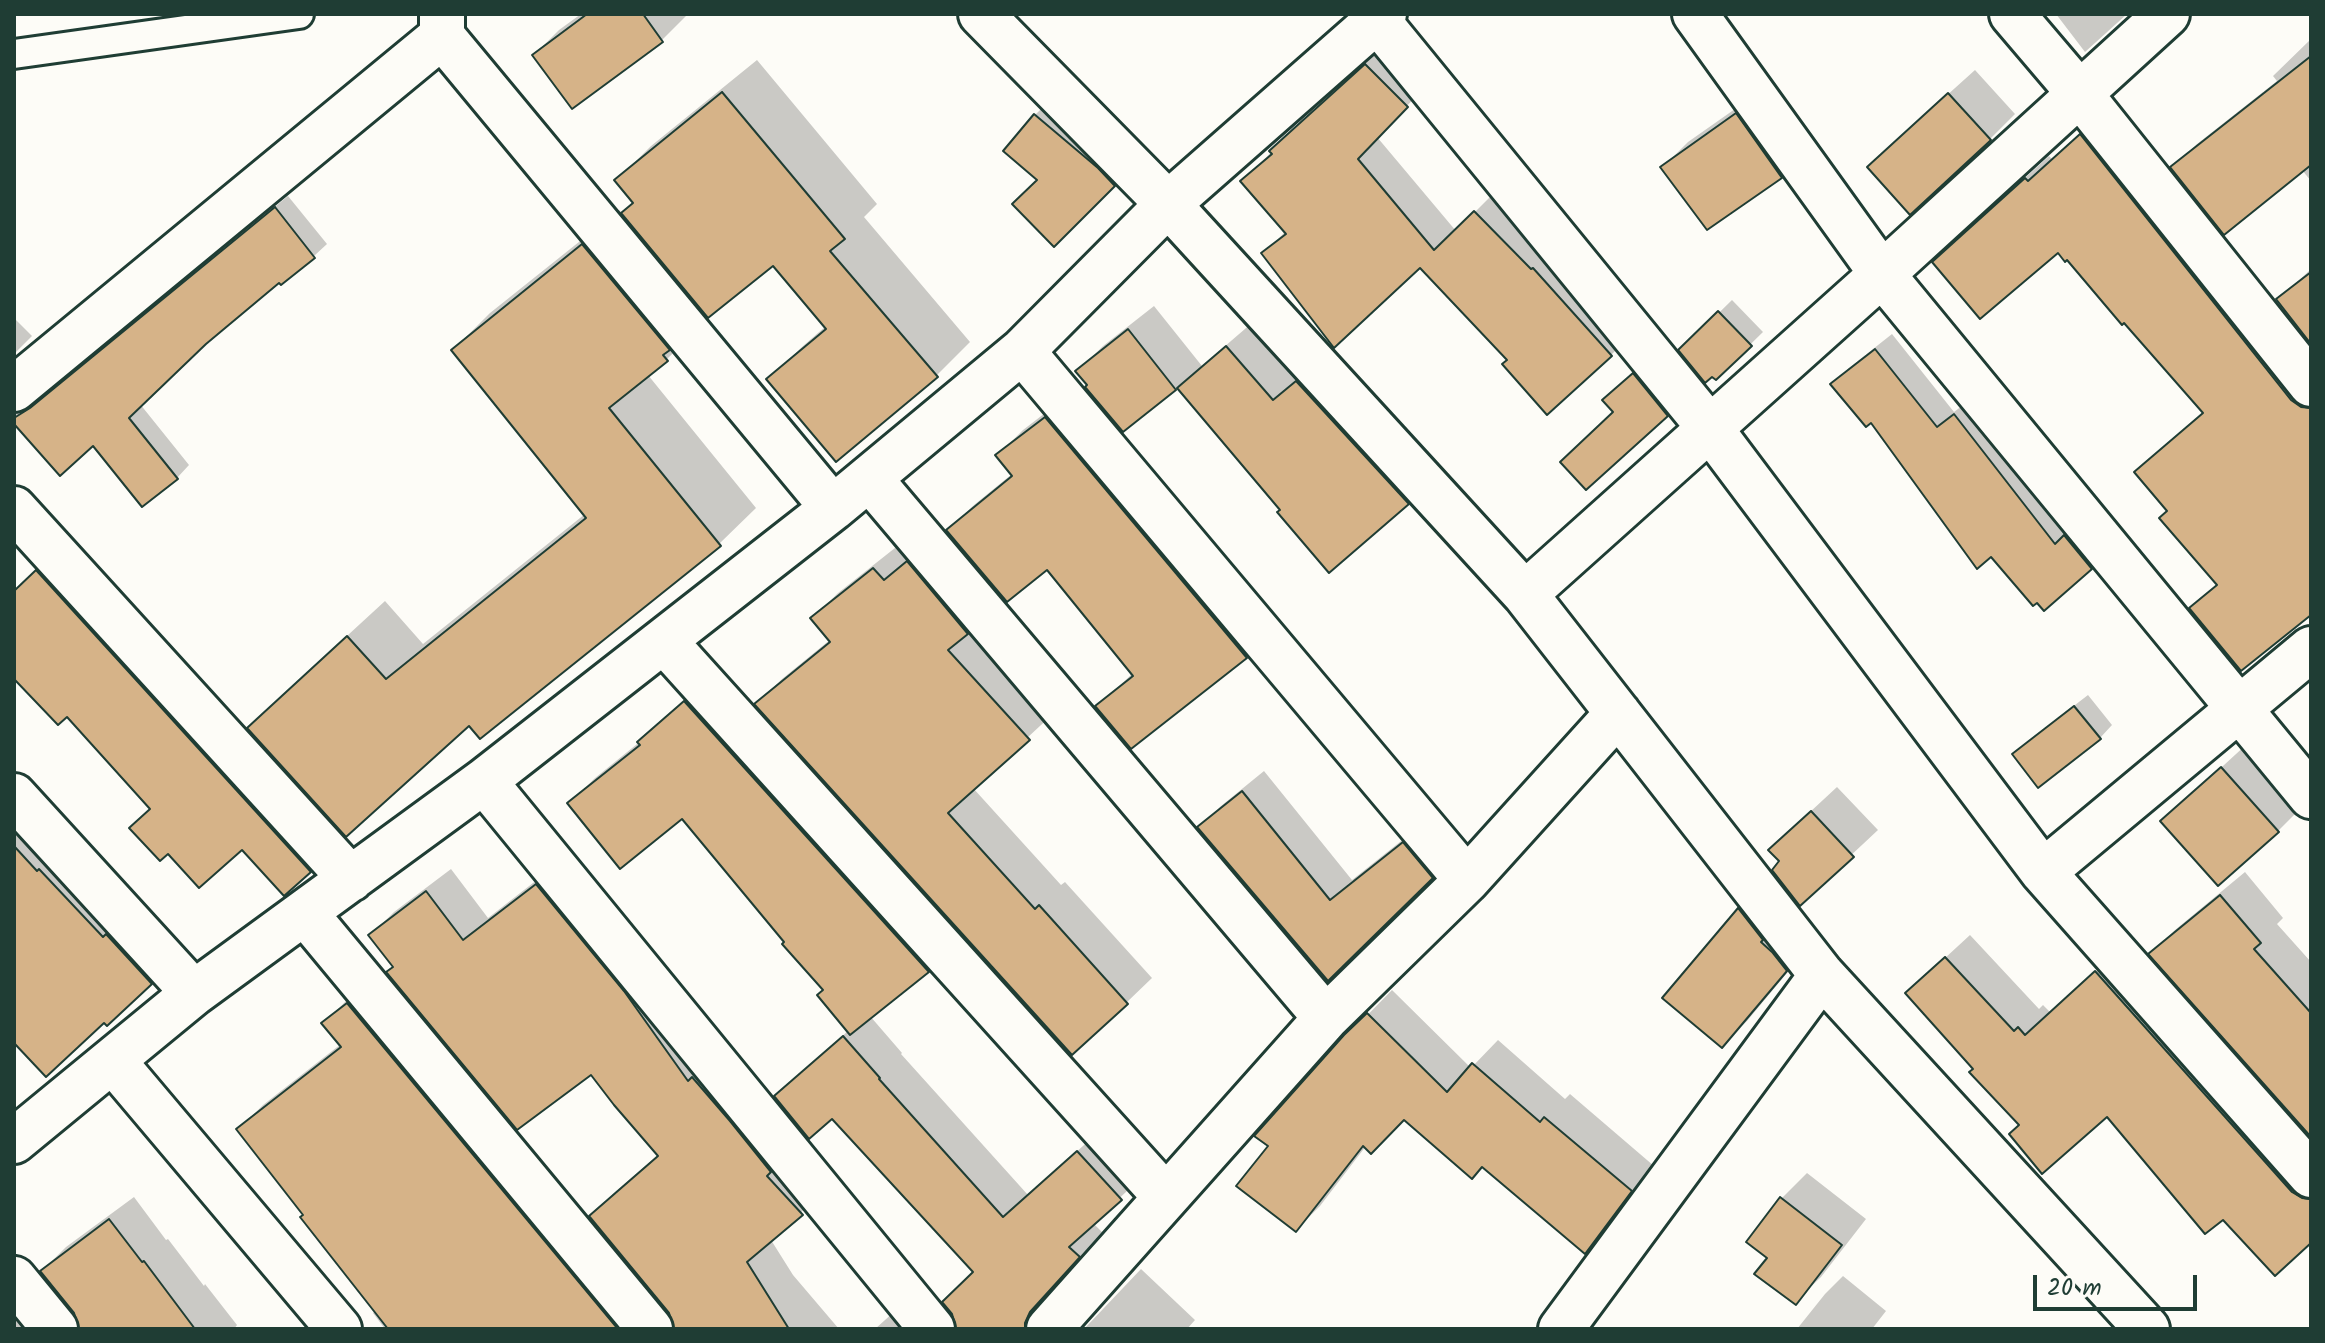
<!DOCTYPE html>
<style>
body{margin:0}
#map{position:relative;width:2325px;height:1343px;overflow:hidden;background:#fdfcf7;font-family:Kalam,sans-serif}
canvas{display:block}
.frame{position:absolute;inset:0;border:16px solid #1f3d34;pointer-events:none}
.scale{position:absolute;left:2033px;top:1275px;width:164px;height:36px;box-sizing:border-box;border:4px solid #1f3d34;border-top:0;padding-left:10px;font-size:24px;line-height:28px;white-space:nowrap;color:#1f3d34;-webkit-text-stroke:6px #fdfcf7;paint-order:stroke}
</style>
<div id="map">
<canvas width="2325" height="1343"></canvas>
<div class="frame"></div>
<div class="scale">20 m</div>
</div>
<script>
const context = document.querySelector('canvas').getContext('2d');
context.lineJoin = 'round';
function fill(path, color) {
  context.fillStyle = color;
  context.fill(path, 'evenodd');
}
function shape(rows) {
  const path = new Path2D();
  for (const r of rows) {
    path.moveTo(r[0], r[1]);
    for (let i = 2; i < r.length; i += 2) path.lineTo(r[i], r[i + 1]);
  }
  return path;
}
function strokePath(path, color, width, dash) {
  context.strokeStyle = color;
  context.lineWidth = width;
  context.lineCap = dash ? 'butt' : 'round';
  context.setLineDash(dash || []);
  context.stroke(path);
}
fill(shape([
 [581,14,686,14,687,15,662,40,572,106,534,55,559,30],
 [2056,14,2127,14,2085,52],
 [2311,39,2311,181,2302,170,2173,168,2197,144,2277,81,2273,76],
 [1387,44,1428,84,1377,137,1456,231,1496,191,1632,334,1611,355,1510,360,1420,265,1263,254,1286,231,1243,181,1293,130],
 [757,60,877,204,864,217,970,342,936,376,769,379,803,346,826,326,774,263,705,311,698,318,703,324,666,360,648,375,756,508,719,544,470,723,250,728,286,692,385,601,423,644,585,514,453,350,490,313,619,210,623,214,635,202,617,180,651,146],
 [1975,70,2015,114,1990,139,1895,142],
 [1762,90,1806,151,1781,176,1663,167,1688,142],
 [1047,103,1126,172,1054,244,1040,180,1035,115],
 [2105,112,2311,371,2311,612,2192,608,2218,583,2169,510,2137,472,2204,412,2067,257,2058,250,1958,239,2049,156,2052,159],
 [288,196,327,244,314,256,281,282,280,280,205,343,140,404,189,465,177,478,94,443,14,421,14,402,31,402,45,396],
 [2311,269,2311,341,2278,300],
 [1732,300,1763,332,1716,378,1681,350],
 [1154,306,1202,366,1253,322,1433,478,1408,503,1282,510,1178,386,1123,429,1078,371,1103,346],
 [14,318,32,336,14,354],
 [1892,334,1954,412,1971,399,2107,552,2044,608,1871,420,1833,384,1849,368],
 [1646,362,1679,402,1667,415,1615,412,1617,388],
 [1071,393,1271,631,1246,656,1131,746,1098,706,1133,673,1047,567,948,530,974,505,1012,474,998,455,1023,430],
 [900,544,1054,713,973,788,1061,885,1065,882,1152,978,1126,1003,757,704,782,679,831,639,813,618,838,593],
 [62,546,334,845,309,870,242,847,152,808,67,714,14,674,14,592],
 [710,677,952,945,927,970,870,1016,902,1053,901,1054,1028,1195,1102,1129,1144,1175,1093,1223,1102,1232,1053,1287,1047,1299,1066,1329,993,1329,976,1272,833,1116,776,1096,849,1030,826,989,682,816,570,803,595,778,642,740],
 [2088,695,2112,725,2100,738,2014,755,2027,742],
 [2248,743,2303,806,2278,831,2163,821],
 [1264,771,1352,880,1425,822,1453,855,1328,978,1200,827,1221,806],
 [1837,787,1878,830,1800,903,1781,861,1796,825],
 [14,805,169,964,150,983,104,1020,14,1040],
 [560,862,825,1190,771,1240,793,1275,839,1329,733,1329,591,1216,615,1192,659,1154,592,1072,395,966,371,935,394,912,451,869,488,918],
 [2245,872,2283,918,2277,924,2311,962,2311,1134,2151,954,2175,930],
 [1765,885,1811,944,1747,1021,1721,1046,1665,998,1740,910],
 [1970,935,2039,1009,2043,1005,2050,1012,2121,949,2311,1162,2311,1241,2224,1217,2107,1114,2022,1124,1976,1068,1932,970],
 [372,980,652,1329,385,1329,373,1313,376,1310,239,1129,263,1105,341,1044,324,1023,348,999],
 [1392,990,1471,1068,1498,1040,1565,1099,1570,1094,1654,1166,1609,1227,1585,1251,1483,1165,1404,1117,1366,1146,1320,1206,1296,1230,1271,1146,1346,1037],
 [1807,1173,1866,1219,1821,1277,1795,1302,1769,1258,1749,1242,1782,1198],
 [134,1197,166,1240,168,1239,204,1286,205,1284,237,1325,234,1329,81,1329,76,1312,42,1271,66,1247],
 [1141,1269,1195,1320,1187,1329,1084,1329],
 [1843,1276,1886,1311,1872,1329,1797,1329,1825,1294],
 [14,1283,71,1329,14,1329],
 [914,1294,946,1329,875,1329]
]), '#0003');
const building = shape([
 [587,14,643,14,663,42,572,109,532,55,587,14],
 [2311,56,2311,165,2224,235,2170,167,2311,56],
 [1365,64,1408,107,1358,159,1434,250,1474,211,1531,269,1533,268,1612,356,1547,415,1502,364,1507,360,1420,268,1334,348,1261,253,1286,234,1240,181,1272,154,1269,151,1365,64],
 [722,92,845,239,830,251,938,377,836,462,766,379,826,329,773,266,708,318,621,213,633,203,614,180,722,92],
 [1948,93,1991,140,1910,215,1867,167,1948,93],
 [1736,113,1782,178,1707,230,1660,167,1736,113],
 [1034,114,1098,168,1115,186,1054,247,1012,204,1037,180,1003,151,1034,114],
 [2080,134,2291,400,2301,407,2311,408,2311,615,2241,671,2189,608,2217,585,2159,518,2167,511,2134,472,2203,413,2124,323,2122,325,2067,260,2065,262,2058,253,1980,319,1932,262,2025,178,2028,181,2080,134],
 [275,207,315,258,281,285,279,283,206,344,129,418,178,479,142,507,93,446,60,476,14,424,14,418,30,408,275,207],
 [582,244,670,350,663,355,668,361,609,408,721,546,480,739,469,726,346,837,247,728,347,636,386,679,586,518,451,350,582,244],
 [2311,272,2311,344,2276,299,2311,272],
 [1718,311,1752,346,1716,380,1712,377,1705,383,1678,350,1718,311],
 [1128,329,1176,390,1123,432,1085,387,1087,385,1075,371,1128,329],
 [1226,346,1273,400,1296,381,1409,504,1329,573,1277,512,1280,510,1177,388,1226,346],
 [1875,349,1937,427,1954,414,2055,544,2064,535,2092,569,2044,611,2037,603,2033,606,1991,557,1977,569,1871,423,1866,427,1830,384,1875,349],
 [1633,373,1668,416,1586,490,1560,462,1613,412,1602,400,1633,373],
 [1045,417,1247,658,1131,749,1095,706,1133,676,1047,570,1007,602,946,530,1012,476,995,455,1045,417],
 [907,561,968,634,948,650,1030,740,948,813,1035,909,1039,905,1128,1004,1072,1055,754,704,830,642,810,618,873,568,884,580,907,561],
 [36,570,311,872,284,896,242,850,199,888,168,854,160,861,129,828,150,809,67,717,58,725,14,679,14,591,36,570],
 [684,701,929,972,850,1035,817,995,823,990,782,944,784,942,682,819,620,869,567,803,640,745,637,742,684,701],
 [2074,706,2101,739,2038,788,2012,754,2074,706],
 [2221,767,2279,832,2218,886,2160,821,2221,767],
 [1242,791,1330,900,1403,842,1433,878,1328,981,1197,827,1242,791],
 [1811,811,1854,857,1800,906,1772,870,1779,861,1768,850,1811,811],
 [14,846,37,871,39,869,103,937,106,934,152,984,107,1026,104,1023,46,1077,14,1043,14,846],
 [536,884,624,991,688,1081,692,1077,730,1121,771,1172,767,1176,803,1215,747,1262,789,1329,674,1329,669,1313,589,1216,658,1156,614,1105,591,1075,517,1130,386,972,393,967,368,935,426,891,463,940,536,884],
 [2220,895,2261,943,2254,949,2311,1013,2311,1137,2148,954,2220,895],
 [1738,908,1763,940,1761,942,1772,952,1787,971,1722,1048,1662,998,1738,908],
 [1945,957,2014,1031,2018,1027,2025,1035,2095,971,2292,1192,2302,1198,2311,1199,2311,1243,2275,1276,2223,1220,2205,1234,2107,1117,2042,1174,2009,1134,2019,1125,1969,1072,1973,1069,1905,993,1945,957],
 [347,1003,618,1329,388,1329,300,1217,303,1215,236,1129,341,1047,321,1023,347,1003],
 [1367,1013,1447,1092,1472,1063,1540,1122,1544,1117,1632,1191,1585,1254,1482,1167,1472,1179,1404,1120,1371,1154,1363,1146,1296,1232,1236,1186,1268,1146,1254,1136,1344,1035,1367,1013],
 [843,1036,880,1078,879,1079,1003,1217,1077,1151,1122,1200,1069,1247,1080,1257,1030,1312,1025,1323,1025,1329,956,1329,952,1314,942,1302,973,1272,832,1119,809,1139,774,1096,843,1036],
 [1780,1197,1842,1245,1796,1305,1754,1274,1767,1258,1746,1242,1780,1197],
 [109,1219,142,1262,144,1261,195,1329,79,1329,74,1313,40,1271,109,1219]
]);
fill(building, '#d6b388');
strokePath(building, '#1f3d34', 2);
const service = shape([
 [14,54,299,14]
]);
const minor = shape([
 [442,14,442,36,833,508],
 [981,14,1168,204,1525,594,1822,975,2147,1329],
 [1695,14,1882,274,2311,796],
 [2012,14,2080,94,2311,384],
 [1377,20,1709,427,2043,872,2311,1175],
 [1022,351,1467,880],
 [14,389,442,36],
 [869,478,1326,1018],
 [14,509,351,879],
 [1525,594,1882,274,2167,14],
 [664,641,1165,1196],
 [484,781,932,1329],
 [14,796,194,993],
 [2043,872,2311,649],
 [305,913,650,1329],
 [113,1061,339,1329],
 [14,1141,194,993,484,781,833,508,1022,351,1168,204,1384,14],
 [14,1279,55,1329],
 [1049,1329,1326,1018,1467,880,1618,713],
 [1561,1329,1822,975]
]);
strokePath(service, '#1f3d34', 34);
strokePath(minor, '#1f3d34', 50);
strokePath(service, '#fdfcf7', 28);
strokePath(minor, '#fdfcf7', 44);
</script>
